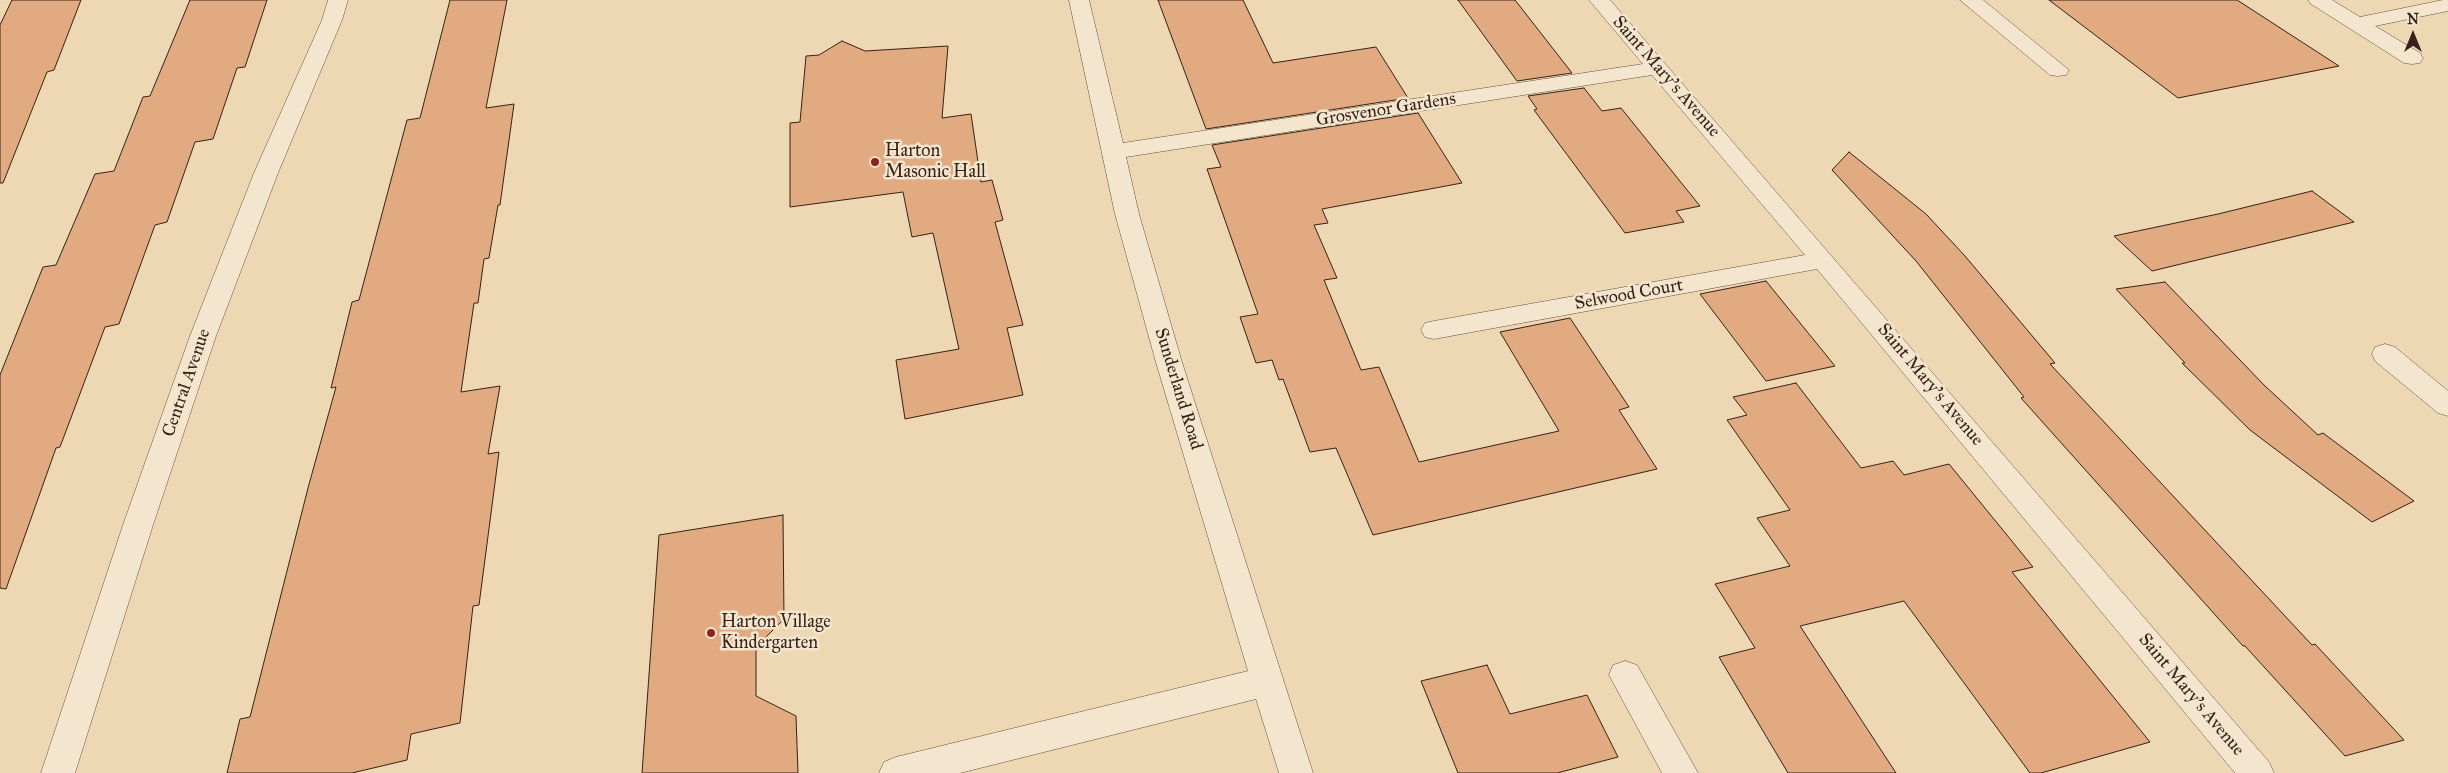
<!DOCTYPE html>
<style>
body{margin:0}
#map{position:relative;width:2448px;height:773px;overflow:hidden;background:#eed7b3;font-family:"IM FELL Great Primer",serif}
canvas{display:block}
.north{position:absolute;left:2388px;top:10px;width:50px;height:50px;-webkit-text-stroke:4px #f4e5ce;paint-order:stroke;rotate:0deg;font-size:14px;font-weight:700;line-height:20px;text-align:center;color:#362216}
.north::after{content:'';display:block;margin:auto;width:18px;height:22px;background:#362216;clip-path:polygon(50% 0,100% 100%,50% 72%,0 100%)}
</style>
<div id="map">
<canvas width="2448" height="773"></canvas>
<div class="north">N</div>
</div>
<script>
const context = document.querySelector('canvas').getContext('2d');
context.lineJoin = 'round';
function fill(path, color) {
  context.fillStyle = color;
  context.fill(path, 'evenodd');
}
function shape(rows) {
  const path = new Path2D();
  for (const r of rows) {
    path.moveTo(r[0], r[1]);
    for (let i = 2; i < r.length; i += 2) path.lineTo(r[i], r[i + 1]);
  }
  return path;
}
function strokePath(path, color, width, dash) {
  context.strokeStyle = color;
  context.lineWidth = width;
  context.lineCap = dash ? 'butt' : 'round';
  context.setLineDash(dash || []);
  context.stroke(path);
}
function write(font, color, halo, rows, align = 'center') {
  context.font = font + ' "IM FELL Great Primer",serif';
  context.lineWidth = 5;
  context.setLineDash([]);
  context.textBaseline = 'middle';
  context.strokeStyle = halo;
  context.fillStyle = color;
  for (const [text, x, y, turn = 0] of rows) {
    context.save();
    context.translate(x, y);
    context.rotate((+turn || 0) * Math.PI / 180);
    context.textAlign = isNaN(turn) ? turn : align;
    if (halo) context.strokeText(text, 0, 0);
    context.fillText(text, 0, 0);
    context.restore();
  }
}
const building = shape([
 [12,0,81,0,54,70,47,72,3,183,0,183,0,25,12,0],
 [190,0,267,0,245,67,237,68,213,139,195,142,167,222,155,225,119,324,105,327,60,447,56,448,6,589,0,588,0,375,43,267,56,265,95,174,114,171,143,97,150,96,190,0],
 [450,0,507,0,486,108,514,104,500,205,498,205,489,258,484,259,478,303,474,303,461,392,500,386,488,454,499,452,479,605,473,606,460,723,411,734,407,760,352,773,227,773,240,719,250,717,308,488,336,387,331,388,352,302,359,300,407,120,420,118,450,0],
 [1158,0,1243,0,1273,63,1376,47,1408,98,1206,129,1158,0],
 [1458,0,1515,0,1572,73,1517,81,1458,0],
 [2049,0,2237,0,2339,66,2178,98,2049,0],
 [842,41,865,51,948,46,942,118,971,114,981,182,992,180,1003,220,995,222,1023,325,1007,328,1023,395,905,419,896,360,959,349,933,233,912,237,903,192,790,207,790,123,800,122,806,56,819,55,842,41],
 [1584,88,1602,111,1621,108,1700,206,1676,211,1684,222,1625,233,1534,110,1537,109,1528,96,1584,88],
 [1418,113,1462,183,1322,209,1328,223,1314,225,1337,278,1324,280,1361,370,1379,367,1419,462,1559,431,1500,332,1570,318,1629,407,1619,410,1657,469,1373,535,1336,448,1310,452,1283,379,1279,380,1272,360,1256,363,1240,317,1258,314,1207,169,1221,167,1212,145,1418,113],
 [1849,152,1926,214,1965,256,2055,363,2050,364,2312,645,2315,644,2404,740,2345,756,2245,646,2243,646,2021,398,2024,397,1916,261,1832,170,1849,152],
 [2312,191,2354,222,2152,271,2114,236,2218,214,2312,191],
 [1766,281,1835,366,1766,381,1700,294,1766,281],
 [2165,282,2264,385,2318,435,2323,433,2414,501,2372,522,2250,430,2182,363,2185,363,2116,289,2165,282],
 [1796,383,1861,468,1893,461,1904,475,1949,464,2033,567,2012,572,2150,742,2041,773,2030,773,1904,601,1800,626,1896,773,1788,773,1719,657,1755,648,1715,584,1790,566,1757,518,1790,510,1727,420,1747,415,1733,397,1796,383],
 [783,515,784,619,756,647,756,696,796,716,798,773,642,773,659,535,783,515],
 [1487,665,1510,714,1587,695,1618,757,1557,773,1458,773,1421,681,1487,665]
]);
fill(building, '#e1aa80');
strokePath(building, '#362216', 1);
const minor = shape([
 [328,0,348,0,342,20,278,173,216,336,153,525,75,773,41,773,123,525,190,336,254,173,322,20,328,0],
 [1069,0,1089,0,1123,143,1643,64,1589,0,1610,0,2269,762,2274,773,2235,773,1817,269,1434,339,1425,337,1421,330,1425,323,1434,321,1805,255,1652,75,1126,157,1139,214,1181,359,1313,773,1279,773,1256,699,960,773,879,773,884,762,896,757,1248,671,1155,359,1115,214,1069,0],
 [1960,0,1983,0,2069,70,2066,75,2058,76,2050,75,1960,0],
 [2308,0,2332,0,2360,17,2443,0,2448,0,2448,11,2375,26,2420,53,2423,58,2420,63,2412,64,2404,63,2349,28,2311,4,2308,0],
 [2385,344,2395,347,2448,391,2448,416,2438,413,2375,361,2372,354,2375,347,2385,344],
 [1625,661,1637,665,1698,773,1662,773,1609,675,1613,665,1625,661]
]);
strokePath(minor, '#644f3d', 1);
fill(minor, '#f4e5ce');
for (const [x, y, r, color] of [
 [875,162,5,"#8f2418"],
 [711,633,5,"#8f2418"]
]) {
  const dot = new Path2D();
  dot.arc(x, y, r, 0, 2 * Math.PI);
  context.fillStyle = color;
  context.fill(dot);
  strokePath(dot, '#f4e5ce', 2);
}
write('18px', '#362216', '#f4e5ce', [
 ["Saint Mary's Avenue",1666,77,49],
 ["Grosvenor Gardens",1386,110,-9],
 ["Selwood Court",1629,295,-10],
 ["Central Avenue",187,383,-71],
 ["Saint Mary's Avenue",1930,385,50],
 ["Sunderland Road",1178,389,73],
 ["Saint Mary's Avenue",2191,695,50]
]);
write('18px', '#362216', '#f4e5ce', [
 ["Harton",885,152],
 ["Masonic Hall",885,173],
 ["Harton Village",721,623],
 ["Kindergarten",721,644]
], 'left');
</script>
